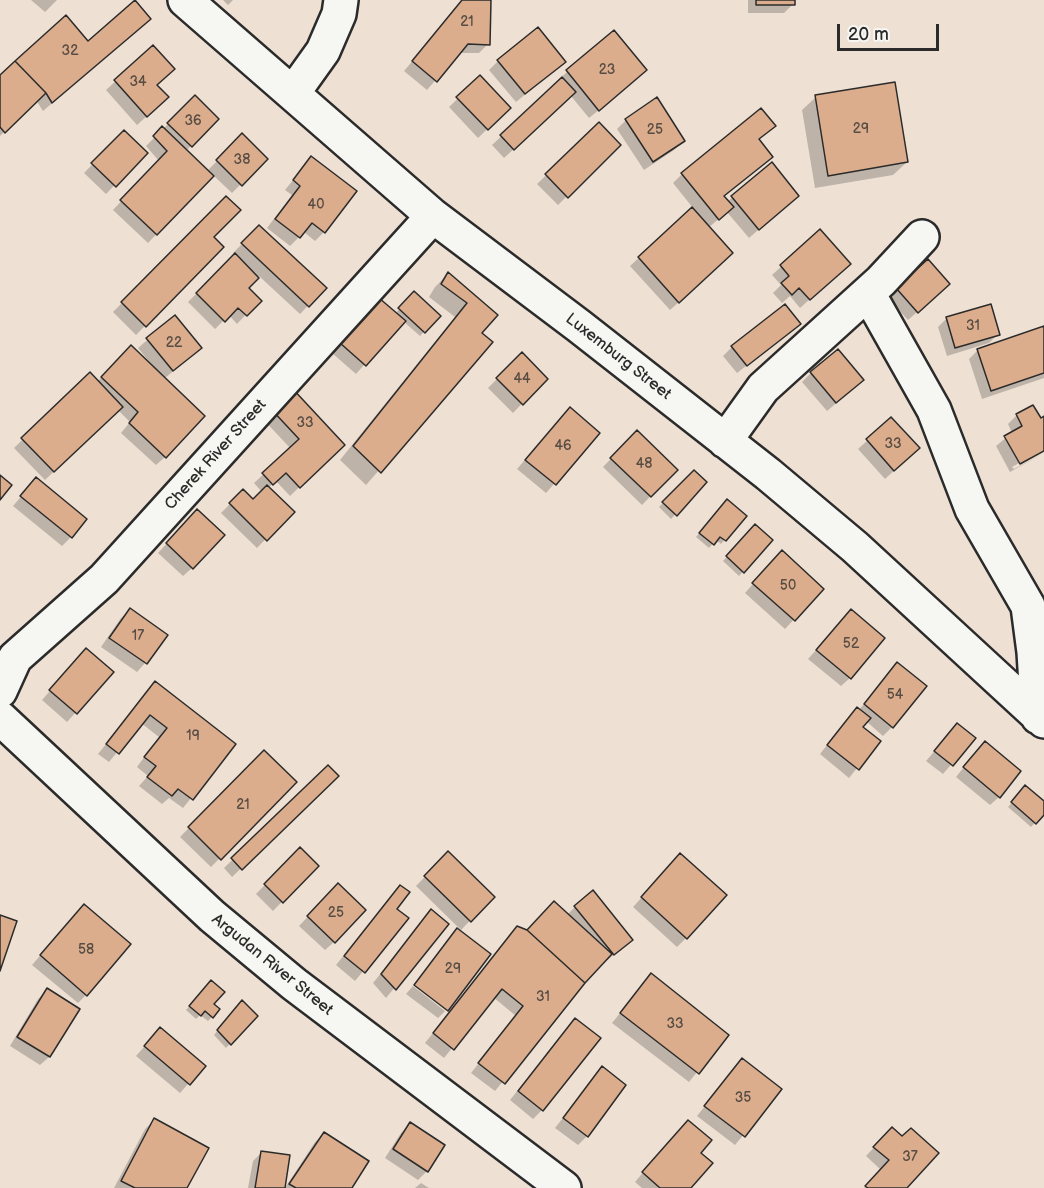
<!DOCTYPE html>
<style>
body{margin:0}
#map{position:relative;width:1044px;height:1188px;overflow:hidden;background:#eee0d3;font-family:"Balsamiq Sans",sans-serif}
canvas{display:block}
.scale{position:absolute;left:837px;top:24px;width:102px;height:27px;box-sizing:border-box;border:3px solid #2b2b2b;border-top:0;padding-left:8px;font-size:18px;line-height:21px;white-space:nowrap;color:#2b2b2b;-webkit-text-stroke:4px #f6f6f2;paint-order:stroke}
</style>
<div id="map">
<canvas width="1044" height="1188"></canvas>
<div class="scale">20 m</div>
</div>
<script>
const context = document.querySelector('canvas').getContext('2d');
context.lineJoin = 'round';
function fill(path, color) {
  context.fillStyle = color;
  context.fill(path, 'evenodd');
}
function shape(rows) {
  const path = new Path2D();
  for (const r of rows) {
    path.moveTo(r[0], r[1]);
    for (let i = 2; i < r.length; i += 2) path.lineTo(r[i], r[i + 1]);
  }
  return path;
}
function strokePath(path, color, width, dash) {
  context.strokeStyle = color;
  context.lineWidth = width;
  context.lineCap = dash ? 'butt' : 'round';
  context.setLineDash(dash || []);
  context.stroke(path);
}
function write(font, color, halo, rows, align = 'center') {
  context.font = font + ' "Balsamiq Sans",sans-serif';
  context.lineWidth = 4.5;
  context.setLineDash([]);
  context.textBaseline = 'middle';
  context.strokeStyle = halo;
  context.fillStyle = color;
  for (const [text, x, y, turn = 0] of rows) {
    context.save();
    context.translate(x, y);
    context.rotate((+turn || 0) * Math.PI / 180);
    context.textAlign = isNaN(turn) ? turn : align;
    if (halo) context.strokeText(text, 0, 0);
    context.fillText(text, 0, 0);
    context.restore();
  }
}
fill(shape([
 [31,0,57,0,45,12],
 [223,0,233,0,228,5],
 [464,0,489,0,488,44,479,53,459,53,427,90,404,71],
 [748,0,793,0,793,4,784,13,748,13],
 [140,28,43,111,36,100,0,136,0,78,88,43],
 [614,32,637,79,589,118,571,96,504,158,492,145,559,82,558,80,567,72],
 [153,47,158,106,137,125,106,90],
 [498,61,555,70,516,102,489,70],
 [480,77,509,108,478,138,449,107],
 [195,97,217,119,186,151,207,171,242,136,266,159,232,193,213,175,148,243,113,210,159,161,146,146],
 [816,97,907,162,893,175,815,188,802,110],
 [626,120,683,141,674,150,644,170,617,129],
 [599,124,619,145,558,205,537,184],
 [774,126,758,140,723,197,727,202,771,165,797,196,749,238,727,212,708,228,723,262,670,310,630,266,693,208,673,183,682,174],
 [124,132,146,153,106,194,84,173],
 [311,158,324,232,315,241,304,232,290,246,267,228,292,195,285,190],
 [226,198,212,238,222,247,136,335,113,312],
 [259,227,325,288,300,314,259,276,246,288,259,301,237,324,229,315,215,329,188,302,235,255,233,253],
 [820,231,840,272,800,308,790,296,782,303,773,293,781,285,772,275],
 [448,274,496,315,480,333,491,343,366,485,340,460,455,317,429,297,435,287],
 [897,289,939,293,908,320,888,298],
 [414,293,439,316,420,336,403,321,356,374,332,353,371,308,395,314],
 [174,317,191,356,164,379,165,457,156,465,121,433,130,422,118,410,45,480,14,448,90,374,97,382,131,347,150,365,151,364,138,348],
 [947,318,998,334,989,343,947,356,938,327],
 [1044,328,1044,378,982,399,969,359,978,350],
 [790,332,737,373,723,356,732,347],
 [522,354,546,379,513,413,488,388],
 [811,373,853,389,827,411,802,382],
 [291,389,343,445,290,496,276,481,268,488,292,512,257,548,221,513,243,491,253,501,262,492,254,483,291,449,262,418],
 [1033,407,1040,420,1044,418,1044,449,1012,467,1014,469,1044,453,1010,472,996,446,1012,433,1008,424,1017,415],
 [561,418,598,433,546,493,517,469],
 [891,419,909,457,885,479,858,449],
 [637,432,676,470,642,505,603,467],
 [694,472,705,482,671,519,659,507],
 [36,479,71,537,62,546,13,506],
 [723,506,744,516,721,544,716,540,709,548,696,537],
 [189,520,192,568,183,576,158,553],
 [755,526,771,540,739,576,723,561],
 [773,561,822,589,785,629,745,593],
 [130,610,166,635,145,663,137,672,101,647,121,618],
 [851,611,850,678,841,686,808,659],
 [78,659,112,672,67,722,42,700],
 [889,673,892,727,883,736,866,721,861,727,879,741,849,778,820,754,848,718,857,709,859,710],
 [155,683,234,745,183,808,169,798,162,804,139,786,148,776,137,767,159,737,141,723,109,762,98,754],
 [957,725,974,738,943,774,926,761],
 [264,752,295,782,211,867,180,837],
 [976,752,999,797,990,805,956,777],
 [328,767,337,776,232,877,224,868],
 [1025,787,1044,803,1044,813,1031,827,1008,807],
 [300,849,317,866,273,911,256,894],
 [448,853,493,897,461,930,416,886],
 [672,864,686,938,677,947,633,907],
 [338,885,334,942,325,950,299,926],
 [400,887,395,909,407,918,355,981,336,965],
 [575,907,631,940,604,963,603,962,584,982,495,1091,471,1073,516,1016,493,997,444,1058,425,1043,517,928,527,932,567,915],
 [431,911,447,924,386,998,373,983],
 [75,915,86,995,78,1003,32,965],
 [651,975,727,1035,689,1082,612,1023],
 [207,986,212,1005,212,1017,208,1021,200,1015,196,1019,186,1010],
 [413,986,445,1011,438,1018,406,994],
 [47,990,49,1057,40,1065,10,1046,38,999],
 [238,1006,256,1016,226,1048,214,1035],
 [160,1029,204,1066,180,1093,136,1056],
 [567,1029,542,1110,533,1119,510,1100],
 [742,1060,780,1090,735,1145,697,1116],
 [602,1068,624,1085,587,1136,578,1145,555,1128],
 [154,1120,186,1188,114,1188,145,1129],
 [410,1124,427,1171,418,1180,385,1158,401,1133],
 [679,1130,699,1153,689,1188,642,1188,635,1182],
 [324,1134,350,1188,285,1188,315,1142],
 [883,1138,905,1188,864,1188,881,1170,866,1156],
 [262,1152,283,1188,248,1188,253,1161],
 [421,1183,429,1188,415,1188]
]), '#0003');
const building = shape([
 [135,0,151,19,52,103,46,93,15,61,66,15,88,41,135,0],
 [462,0,491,0,490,45,468,44,437,82,412,61,462,0],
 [756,0,795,0,795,5,756,5,756,0],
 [538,27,566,62,525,94,497,60,538,27],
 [614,30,647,70,599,111,566,70,614,30],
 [153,45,175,69,157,85,169,97,147,117,114,80,153,45],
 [15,61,46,93,5,133,0,127,0,75,15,61],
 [480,75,511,108,488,130,456,97,480,75],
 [562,77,576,92,514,150,500,135,562,77],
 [895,82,908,162,828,176,815,95,895,82],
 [195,95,219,119,192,147,167,123,195,95],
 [657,97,685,141,653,162,625,119,657,97],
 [761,108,776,126,759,139,773,157,724,196,734,207,719,220,681,173,761,108],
 [599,122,621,145,568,198,545,174,599,122],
 [162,126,214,176,157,235,120,200,167,151,153,136,162,126],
 [124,130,148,153,116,187,91,163,124,130],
 [242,133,268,159,242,186,216,160,242,133],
 [311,156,357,191,325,233,312,223,300,238,275,219,300,186,293,180,311,156],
 [772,162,799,196,759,230,731,196,772,162],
 [226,196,241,210,214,237,224,247,146,327,121,302,226,196],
 [692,207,733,253,679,303,638,257,692,207],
 [259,225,327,288,309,307,241,243,259,225],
 [820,229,851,264,810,300,799,288,792,295,781,283,789,276,780,265,820,229],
 [235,253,259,278,249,288,262,301,247,316,238,308,225,322,196,293,235,253],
 [928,259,950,284,918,313,896,288,928,259],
 [448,272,498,315,482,333,493,342,381,473,353,446,467,303,441,284,448,272],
 [414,291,441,316,425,333,398,308,414,291],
 [379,298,406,321,366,366,340,343,379,298],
 [785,304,801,324,747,366,731,346,785,304],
 [991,304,1000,335,955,348,946,317,991,304],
 [175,315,202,348,173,371,146,338,175,315],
 [1044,326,1044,373,991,391,977,349,1044,326],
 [131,345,205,416,166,458,129,423,138,412,101,377,131,345],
 [838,349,864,380,836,403,810,372,838,349],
 [522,352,548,379,523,405,496,378,522,352],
 [90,372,123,407,54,472,21,438,90,372],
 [291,387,345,445,300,488,286,473,273,485,262,473,299,439,270,408,291,387],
 [1033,405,1041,418,1044,416,1044,451,1020,464,1004,436,1022,426,1016,414,1033,405],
 [570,407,600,433,556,485,525,460,570,407],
 [891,417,920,448,894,471,866,439,891,417],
 [637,430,678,470,651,497,610,458,637,430],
 [694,470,707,482,677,516,662,502,694,470],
 [0,475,12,485,0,500,0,475],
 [36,477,87,519,72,538,20,496,36,477],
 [267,485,295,512,267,541,229,503,243,489,253,499,267,485],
 [727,499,747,516,726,541,720,537,714,545,699,533,727,499],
 [197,509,225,535,193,569,166,543,197,509],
 [755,524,773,540,744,573,726,556,755,524],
 [782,550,824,589,795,621,752,583,782,550],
 [130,608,168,635,147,664,109,638,130,608],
 [851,609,885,638,851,679,816,650,851,609],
 [86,648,114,672,77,714,49,690,86,648],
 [897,662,927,686,893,728,864,704,897,662],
 [155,681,236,744,193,800,178,789,172,796,147,777,156,766,144,757,167,728,150,715,119,754,106,744,155,681],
 [857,707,871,718,863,727,881,741,859,770,827,745,857,707],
 [957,723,976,738,953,766,934,751,957,723],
 [985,741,1021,771,1000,798,963,767,985,741],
 [264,750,297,782,221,860,188,827,264,750],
 [328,765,339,776,242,870,231,858,328,765],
 [1025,785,1044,801,1044,815,1036,824,1011,802,1025,785],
 [300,847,319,866,283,903,264,884,300,847],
 [448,851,495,897,471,922,424,876,448,851],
 [680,853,727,895,687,939,641,897,680,853],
 [338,883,366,910,335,943,307,916,338,883],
 [400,885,410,892,397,909,409,918,365,973,344,956,400,885],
 [593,890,633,940,614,955,574,906,593,890],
 [554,901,612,954,585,983,527,930,554,901],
 [84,904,131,944,87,996,40,955,84,904],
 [431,909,449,924,396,990,381,974,431,909],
 [0,915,17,921,0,971,0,915],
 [517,926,527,930,585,983,505,1084,478,1063,523,1006,502,989,454,1050,433,1033,517,926],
 [457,928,491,954,448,1011,414,985,457,928],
 [651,973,729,1035,699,1074,620,1013,651,973],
 [211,980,225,992,214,1004,220,1009,213,1018,205,1011,201,1016,189,1006,211,980],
 [47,988,80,1009,50,1057,17,1037,47,988],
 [242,1000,258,1016,231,1045,217,1030,242,1000],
 [575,1018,601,1038,543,1111,518,1091,575,1018],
 [160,1027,206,1066,190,1085,144,1046,160,1027],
 [742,1058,782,1089,745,1137,704,1106,742,1058],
 [602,1066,626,1085,588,1137,563,1118,602,1066],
 [154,1118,209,1148,187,1188,135,1188,121,1181,154,1118],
 [688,1120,712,1140,701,1153,713,1163,691,1188,660,1188,642,1172,688,1120],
 [410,1122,445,1145,428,1172,393,1149,410,1122],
 [892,1127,902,1136,911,1128,939,1153,907,1188,868,1188,865,1186,889,1160,873,1147,892,1127],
 [324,1132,369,1161,352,1188,296,1188,289,1184,324,1132],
 [261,1151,290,1155,285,1188,255,1188,261,1151]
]);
fill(building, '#dbad8c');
strokePath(building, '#2b2b2b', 1.5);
const minor = shape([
 [185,0,433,216,579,326,768,474,855,547,1044,721],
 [293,93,323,51,339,14,341,0],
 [868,293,934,410,972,509,1028,606,1034,652,1038,717],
 [725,441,763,388,881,281,922,237],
 [0,691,15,658,104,579,433,216],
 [0,718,212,916,294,984,564,1188]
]);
strokePath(minor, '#2b2b2b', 38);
strokePath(minor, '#f6f6f2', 33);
write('14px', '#574c43', null, [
 ["21",467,22],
 ["32",70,51],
 ["23",607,70],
 ["34",138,82],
 ["36",193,121],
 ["29",861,129],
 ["25",655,130],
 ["38",242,160],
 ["40",316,205],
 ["31",973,326],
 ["22",174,343],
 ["44",522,379],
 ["33",305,423],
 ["33",893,444],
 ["46",563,446],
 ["48",644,464],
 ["50",788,586],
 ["17",138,636],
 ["52",851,644],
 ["54",895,695],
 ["19",193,736],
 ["21",243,805],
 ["25",336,913],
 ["58",86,950],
 ["29",453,969],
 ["31",543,997],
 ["33",675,1024],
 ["35",743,1098],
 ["37",910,1157]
]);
write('16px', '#2b2b2b', '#f6f6f2', [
 ["Luxemburg Street",618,357,38],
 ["Cherek River Street",216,455,-48],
 ["Argudan River Street",272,965,39]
]);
</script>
